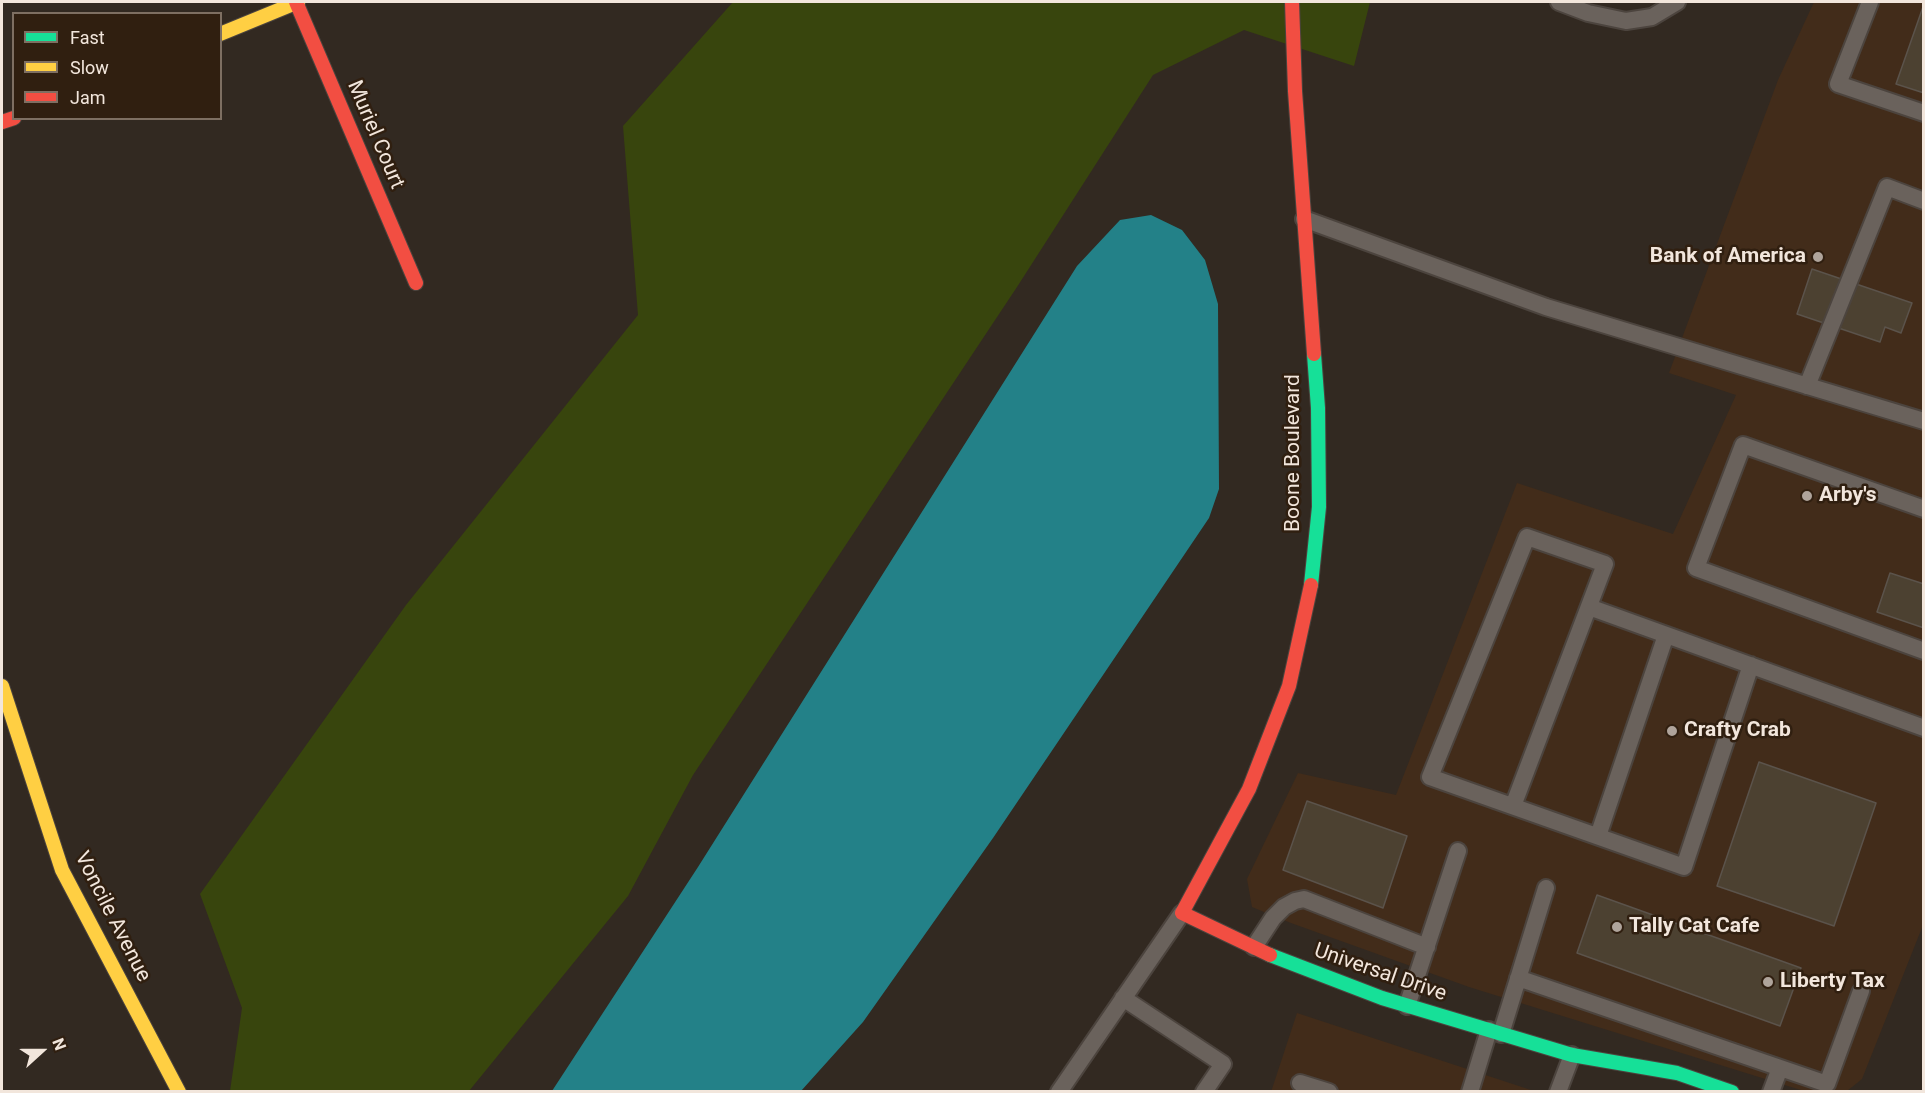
<!DOCTYPE html>
<style>
body{margin:0}
#map{position:relative;width:1925px;height:1093px;overflow:hidden;background:#322921;font-family:Roboto,sans-serif}
canvas{display:block}
.frame{position:absolute;inset:0;border:3px solid #f2e6dc;pointer-events:none}
.legend{position:absolute;left:12px;top:12px;width:210px;height:108px;box-sizing:border-box;background:#301f10;border:2px solid #7e6f62;margin:0;padding:8px 10px;list-style:none;font-size:18px;color:#f2e6dc}
.legend li{display:flex;align-items:center;gap:12px;height:30px}
.legend b{width:30px;border:2px solid #7e6f62}
.north{position:absolute;left:12px;top:1021px;width:60px;height:60px;-webkit-text-stroke:4px #301f10;paint-order:stroke;rotate:69deg;font-size:16px;font-weight:700;line-height:24px;text-align:center;color:#f2e6dc}
.north::after{content:'';display:block;margin:auto;width:21px;height:27px;background:#f2e6dc;clip-path:polygon(50% 0,100% 100%,50% 72%,0 100%)}
</style>
<div id="map">
<canvas width="1925" height="1093"></canvas>
<div class="frame"></div>
<ul class="legend">
<li><b style="height:8px;background:#16e098"></b>Fast</li>
<li><b style="height:8px;background:#ffcf43"></b>Slow</li>
<li><b style="height:8px;background:#f24e42"></b>Jam</li>
</ul>
<div class="north">N</div>
</div>
<script>
const context = document.querySelector('canvas').getContext('2d');
context.lineJoin = 'round';
function fill(path, color) {
  context.fillStyle = color;
  context.fill(path, 'evenodd');
}
function shape(rows) {
  const path = new Path2D();
  for (const r of rows) {
    path.moveTo(r[0], r[1]);
    for (let i = 2; i < r.length; i += 2) path.lineTo(r[i], r[i + 1]);
  }
  return path;
}
function strokePath(path, color, width, dash) {
  context.strokeStyle = color;
  context.lineWidth = width;
  context.lineCap = dash ? 'butt' : 'round';
  context.setLineDash(dash || []);
  context.stroke(path);
}
function write(font, color, halo, rows, align = 'center') {
  context.font = font + ' Roboto,sans-serif';
  context.lineWidth = 5;
  context.setLineDash([]);
  context.textBaseline = 'middle';
  context.strokeStyle = halo;
  context.fillStyle = color;
  for (const [text, x, y, turn = 0] of rows) {
    context.save();
    context.translate(x, y);
    context.rotate((+turn || 0) * Math.PI / 180);
    context.textAlign = isNaN(turn) ? turn : align;
    if (halo) context.strokeText(text, 0, 0);
    context.fillText(text, 0, 0);
    context.restore();
  }
}
fill(shape([
 [1814,2,1923,2,1923,925,1862,1079,1847,1091,1804,1091,1469,987,1291,923,1252,907,1247,879,1298,773,1396,795,1517,483,1673,534,1736,395,1669,373,1778,80],
 [1297,1013,1534,1091,1271,1092]
]), '#422c1a');
fill(shape([
 [733,2,1370,2,1354,66,1244,30,1153,75,1017,287,693,775,628,896,469,1091,230,1091,242,1008,200,894,406,605,638,315,623,126]
]), '#38450d');
fill(shape([
 [1151,215,1182,230,1205,260,1218,304,1219,489,1209,518,993,838,863,1022,801,1091,552,1091,698,867,1077,266,1120,220]
]), '#238188');
const building = shape([
 [1924,4,1924,93,1896,84,1924,4],
 [1812,269,1912,303,1901,333,1885,327,1880,342,1797,314,1812,269],
 [1890,573,1924,584,1924,628,1877,612,1890,573],
 [1759,762,1876,803,1834,926,1717,886,1759,762],
 [1307,801,1407,836,1383,908,1283,870,1307,801],
 [1597,895,1801,968,1780,1026,1577,953,1597,895]
]);
fill(building, '#4c4131');
strokePath(building, '#5b534b', 1.5);
const lane = shape([
 [1559,2,1588,13,1626,21,1652,17,1677,2],
 [1870,2,1838,84,1924,113],
 [1304,219,1546,307,1924,421],
 [1807,386,1887,187,1924,201],
 [1924,509,1743,445,1696,568,1924,651],
 [1589,607,1924,728],
 [1513,806,1605,564,1527,537,1430,777,1684,867,1751,665],
 [1598,836,1666,635],
 [1254,947,1273,918,1284,907,1295,901,1304,899,1427,947],
 [1518,978,1827,1084,1861,991],
 [1123,998,1223,1064,1204,1092],
 [1407,1006,1458,851],
 [1501,1034,1546,888],
 [1300,1083,1329,1092],
 [1059,1092,1182,913],
 [1470,1092,1489,1030],
 [1558,1092,1572,1055],
 [1771,1092,1780,1068]
]);
const fast = shape([
 [1311,585,1319,507,1318,408,1314,354],
 [1270,955,1382,998,1572,1055,1677,1073,1732,1092]
]);
const slow = shape([
 [220,34,298,2],
 [2,686,62,870,179,1092]
]);
const jam = shape([
 [296,2,416,283],
 [1292,2,1295,91,1314,354],
 [2,122,14,118],
 [1270,955,1182,913,1249,789,1289,686,1311,585]
]);
strokePath(lane, '#4c443e', 20);
strokePath(fast, '#4c443e', 16);
strokePath(slow, '#4c443e', 16);
strokePath(jam, '#4c443e', 16);
strokePath(lane, '#6a625c', 16);
strokePath(fast, '#16e098', 14);
strokePath(slow, '#ffcf43', 14);
strokePath(jam, '#f24e42', 14);
for (const [x, y, r, color] of [
 [1818,257,6,"#afa49b"],
 [1807,496,6,"#afa49b"],
 [1672,731,6,"#afa49b"],
 [1617,927,6,"#afa49b"],
 [1768,982,6,"#afa49b"]
]) {
  const dot = new Path2D();
  dot.arc(x, y, r, 0, 2 * Math.PI);
  context.fillStyle = color;
  context.fill(dot);
  strokePath(dot, '#301f10', 2);
}
write('21px', '#f2e6dc', '#301f10', [
 ["Muriel Court",375,135,67],
 ["Boone Boulevard",1294,453,-90],
 ["Voncile Avenue",112,917,63],
 ["Universal Drive",1380,973,19]
]);
write('bold 21px', '#f2e6dc', '#301f10', [
 ["Bank of America",1806,257,"right"],
 ["Arby's",1819,496],
 ["Crafty Crab",1684,731],
 ["Tally Cat Cafe",1629,927],
 ["Liberty Tax",1780,982]
], 'left');
</script>
